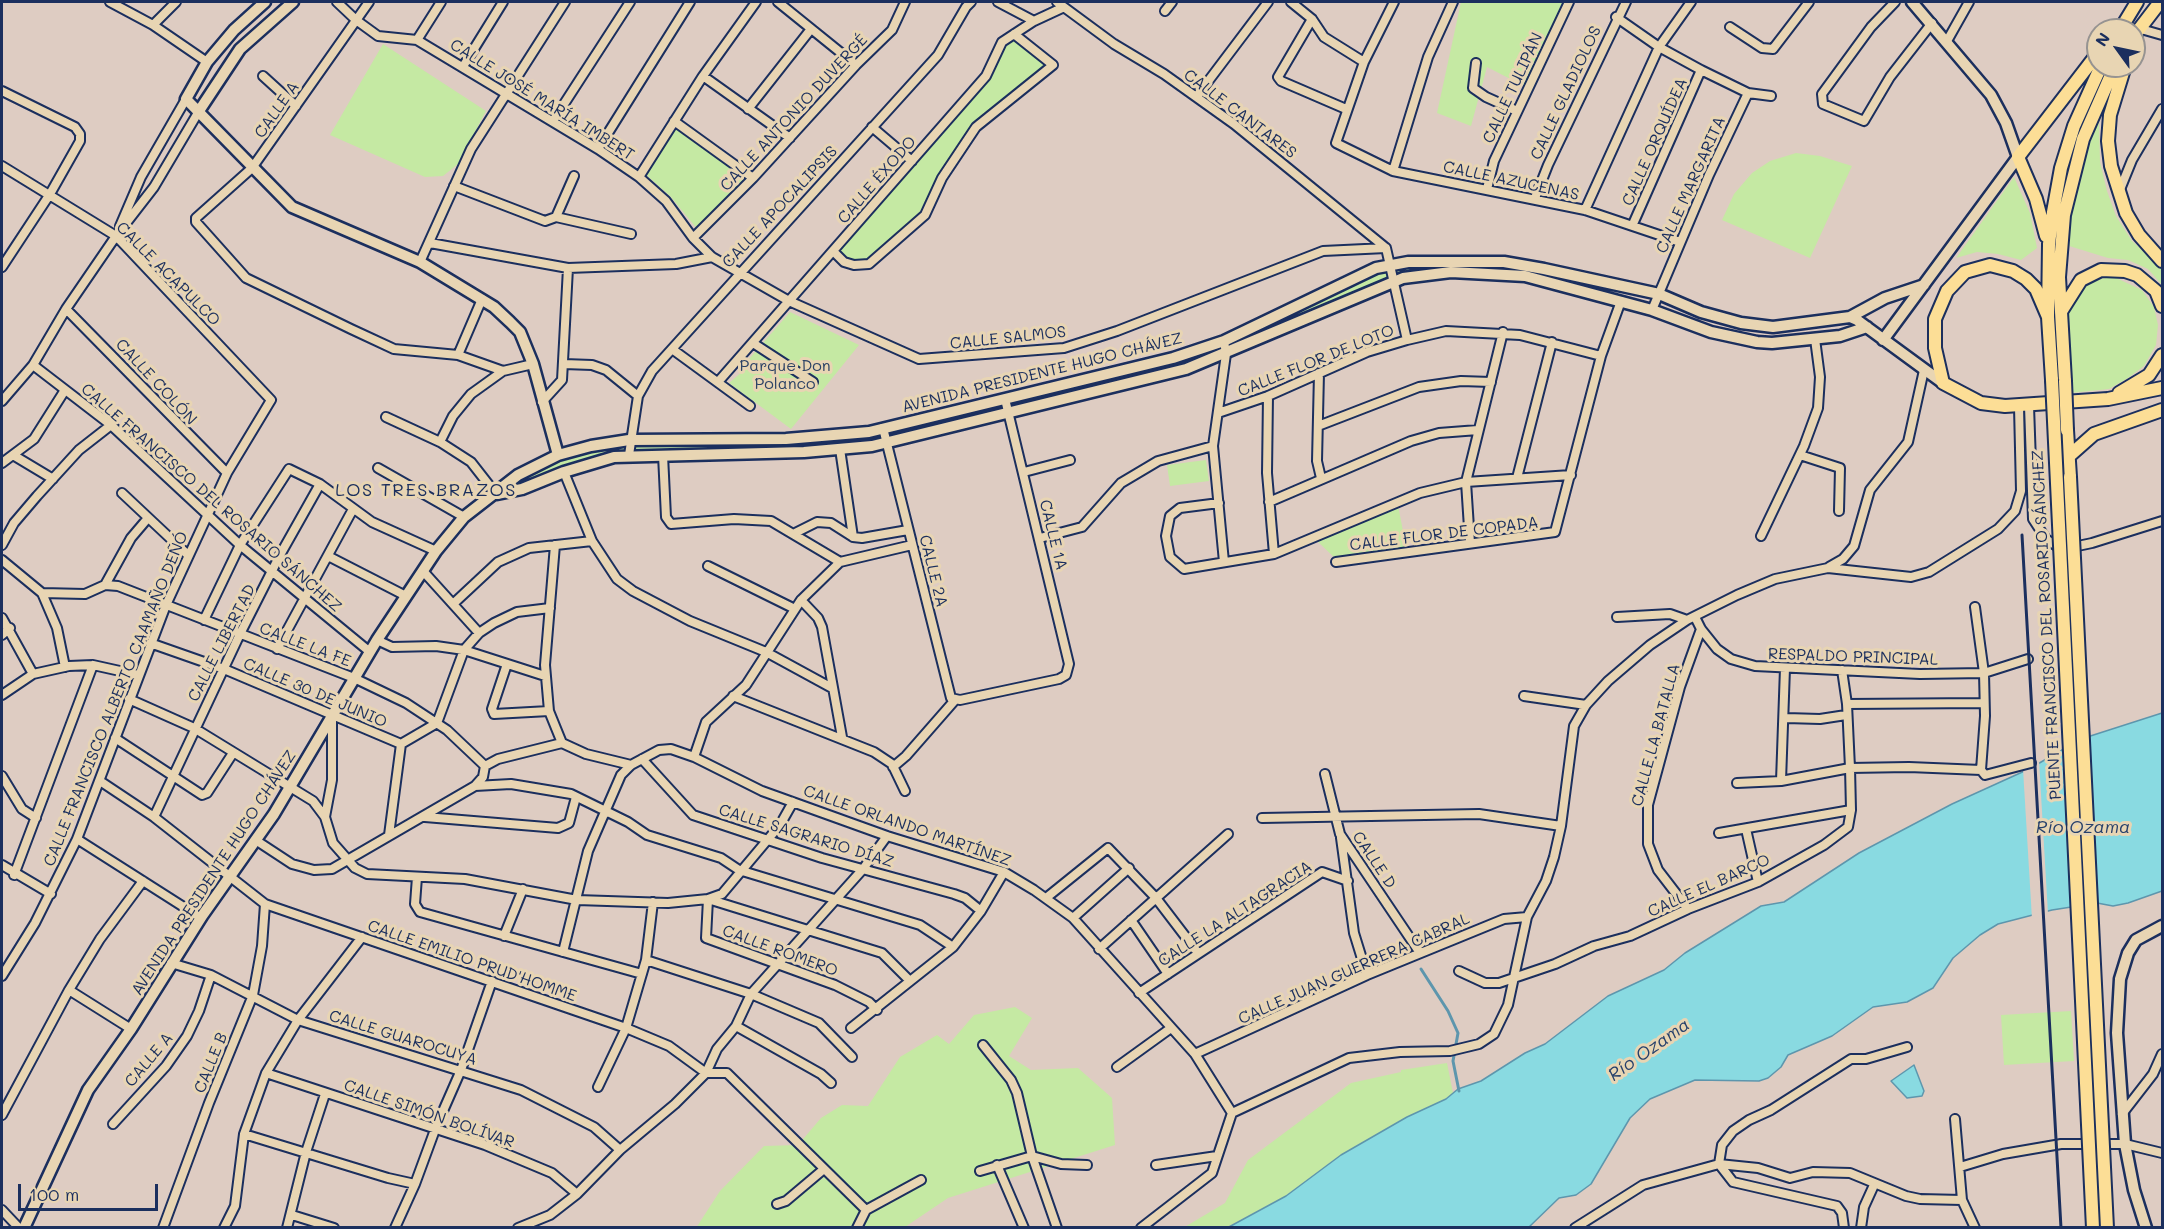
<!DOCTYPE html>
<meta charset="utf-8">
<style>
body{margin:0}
#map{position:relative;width:2164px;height:1229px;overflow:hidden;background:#deccc2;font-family:Mali,sans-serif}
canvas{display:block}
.frame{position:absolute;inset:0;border:3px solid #1b2f5e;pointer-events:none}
.north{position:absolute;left:2086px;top:18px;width:60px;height:60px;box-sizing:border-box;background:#e8d5b3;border:2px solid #969391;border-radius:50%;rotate:303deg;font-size:16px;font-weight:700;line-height:24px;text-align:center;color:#1b2f5e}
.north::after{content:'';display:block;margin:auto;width:21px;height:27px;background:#1b2f5e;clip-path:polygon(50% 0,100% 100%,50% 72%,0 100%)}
.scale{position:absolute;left:18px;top:1184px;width:140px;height:27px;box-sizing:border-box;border:3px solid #1b2f5e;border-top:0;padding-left:8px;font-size:18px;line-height:21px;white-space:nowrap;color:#1b2f5e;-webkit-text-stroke:4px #e8d5b3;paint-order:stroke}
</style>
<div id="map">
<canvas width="2164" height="1229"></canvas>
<div class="frame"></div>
<div class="north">N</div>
<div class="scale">100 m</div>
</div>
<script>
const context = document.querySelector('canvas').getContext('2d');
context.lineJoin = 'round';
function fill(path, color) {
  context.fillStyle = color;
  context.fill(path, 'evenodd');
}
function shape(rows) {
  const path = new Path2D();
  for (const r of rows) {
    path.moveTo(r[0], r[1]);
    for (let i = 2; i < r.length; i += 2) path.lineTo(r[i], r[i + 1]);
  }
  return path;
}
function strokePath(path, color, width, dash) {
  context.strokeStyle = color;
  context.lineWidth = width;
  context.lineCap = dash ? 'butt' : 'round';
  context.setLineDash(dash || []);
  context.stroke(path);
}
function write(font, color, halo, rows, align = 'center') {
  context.font = font + ' Mali,sans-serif';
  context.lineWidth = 6;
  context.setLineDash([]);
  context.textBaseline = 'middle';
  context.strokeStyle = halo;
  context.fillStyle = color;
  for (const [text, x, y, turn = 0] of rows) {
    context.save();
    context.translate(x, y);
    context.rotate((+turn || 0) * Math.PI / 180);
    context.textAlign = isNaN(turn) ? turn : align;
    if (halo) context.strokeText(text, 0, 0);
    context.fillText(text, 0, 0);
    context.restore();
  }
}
fill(shape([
 [1461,2,1567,2,1526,87,1487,67,1471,126,1437,113],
 [1014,37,1053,64,974,126,923,214,867,262,854,263,845,260,836,251,987,79,1003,44],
 [383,44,486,111,458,164,443,176,425,177,330,135],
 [2099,118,2100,162,2107,191,2116,216,2132,241,2162,268,2162,285,2148,269,2128,260,2108,258,2066,245,2072,201,2088,144],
 [675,124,749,178,698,230,670,196,644,173],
 [1796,153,1820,156,1852,166,1810,258,1722,220,1734,194,1752,173,1770,161],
 [2014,177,2030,213,2037,248,2021,260,1998,254,1977,252,1956,258],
 [1402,265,1434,267,1397,274,1226,350,1106,387,874,444,616,453,530,483,524,482,523,479,557,461,615,443,870,433,1220,341,1378,271],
 [2114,277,2142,290,2154,307,2158,325,2156,345,2144,366,2128,378,2109,389,2071,393,2068,316,2076,296,2087,285,2098,279],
 [790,312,859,345,791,429,729,383,744,370,748,360],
 [1206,460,1209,481,1170,486,1167,465],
 [1398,505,1407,552,1337,560,1316,540],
 [1015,1007,1032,1018,1009,1056,1031,1070,1078,1068,1112,1098,1115,1145,948,1198,905,1227,696,1228,720,1191,764,1146,798,1145,821,1118,842,1105,868,1106,900,1057,937,1035,949,1044,974,1015],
 [2071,1011,2074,1061,2004,1065,2001,1015],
 [1447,1063,1453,1093,1446,1099,1407,1117,1341,1155,1286,1196,1227,1227,1183,1228,1225,1203,1248,1160,1351,1083,1401,1072,1401,1070]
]), '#c5e9a3');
const water = shape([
 [2162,713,2162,891,2128,903,2113,906,2097,903,2052,910,1998,924,1980,935,1953,958,1933,988,1907,1002,1873,1007,1832,1036,1788,1055,1781,1067,1768,1078,1759,1081,1695,1080,1650,1099,1630,1118,1591,1184,1576,1195,1559,1198,1529,1227,1227,1228,1286,1196,1341,1155,1407,1117,1446,1099,1458,1089,1481,1081,1525,1053,1545,1044,1608,996,1664,970,1685,953,1761,906,1784,902,1859,853,1952,804,2029,769,2081,739,2162,713],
 [1914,1065,1924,1091,1922,1096,1907,1098,1891,1081,1914,1065]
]);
fill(water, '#89dae1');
strokePath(water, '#5d96ad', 1.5);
fill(shape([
 [2039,760,2048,914,2032,919,2023,769]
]), '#deccc2');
strokePath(shape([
 [1421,969,1448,1011,1458,1033,1453,1061,1459,1091]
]), '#5d96ad', 3);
const street = shape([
 [110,2,153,25,207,62],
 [337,2,356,20,378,36,417,40,598,149,639,177,666,201,693,238,712,257,789,301,919,359,1064,348,1117,331,1323,251,1386,248],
 [369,2,252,168,196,218,196,222,246,278,351,329,394,349,458,355,503,371],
 [778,2,856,65],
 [998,2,1034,21],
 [1057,2,1114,44,1164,74,1234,124,1386,248,1407,340],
 [1291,2,1312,19,1324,37,1364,62],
 [1394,2,1364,62,1336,143,1393,171,1585,210,1680,242],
 [1895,2,1871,27,1822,94,1823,104,1864,121,1890,77,1932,23],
 [1165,11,1172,2],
 [1616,17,1659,47,1701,70,1748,93,1771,96],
 [1312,19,1278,77,1281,81,1346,109],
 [153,25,176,2],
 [1730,27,1762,48,1773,49,1809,2],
 [2141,29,2162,35],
 [417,40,441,2],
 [1947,41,1969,2],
 [1476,63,1473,88,1486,97,1517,111],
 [464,65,503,2],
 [263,76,296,106],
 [703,76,790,138],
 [2,91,75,127,80,134,80,141,50,194,2,267],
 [1197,96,1268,2],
 [748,109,811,29],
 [553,121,630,2],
 [674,121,753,178],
 [872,127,912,161],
 [598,149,690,2],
 [2,166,116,236,271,400,227,473,166,605,77,839,35,923,2,976],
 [1393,171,1428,57,1453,2],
 [639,177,703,76,756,2],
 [454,186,545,221,556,217,631,234],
 [1487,189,1494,161,1569,2],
 [2119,192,2132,160,2162,109],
 [1535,198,1548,165,1626,2],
 [1585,210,1659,47,1691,2],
 [556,217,574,176],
 [1633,224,1701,70],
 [120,226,141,177,186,99],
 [693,238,753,178,856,65,892,30,905,2],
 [430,243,568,268,676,264,712,257],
 [833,251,844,262,854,265,869,264,925,215,942,178,976,127,1053,65,1014,34],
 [420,262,471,149,565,2],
 [66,309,227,473],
 [1652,310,1709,175,1748,93],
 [1224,341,1226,354,1213,446,1224,562],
 [753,343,813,382],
 [672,349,750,406],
 [458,355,482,299],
 [564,364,592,365,606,370,638,396],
 [33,365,111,425,240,545,370,652],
 [1319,373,1317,461,1321,478],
 [718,382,986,76,1002,42,1034,21,1062,8],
 [1268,396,1267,473,1274,554],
 [2,401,33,365,66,309,116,236,154,187,199,111],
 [542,402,562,380,568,268],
 [2029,406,2033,519,2046,539,2055,545,2073,547,2092,543,2162,521],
 [1218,413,1268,396,1367,352,1407,340,1446,331,1520,335,1601,356],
 [386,417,440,442,471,462,496,494],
 [1318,426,1419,387,1461,381,1491,382],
 [883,428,951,698,960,700,1059,679,1066,675,1069,664,1005,399],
 [440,442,453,416,471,394,503,371,533,364],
 [840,449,853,537],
 [13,455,53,479],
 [629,455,638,396,652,371,938,55,966,7,971,2],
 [663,455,666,517,671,524,734,519,771,521,840,562],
 [1800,455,1840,468,1839,511],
 [2,463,34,439,65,390],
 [378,468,464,517],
 [564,472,592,541,617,579,633,591,690,621,766,652,832,688],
 [1024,472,1070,460],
 [1517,478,1552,342],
 [122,493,188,555],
 [1269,502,1411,441,1439,433,1478,430],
 [1219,503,1180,508,1170,516,1166,536,1170,557,1184,569,1274,554,1420,493,1466,482,1571,475],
 [795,533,817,522,831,523,853,537,862,538,908,530],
 [1761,536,1804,446,1818,408,1820,377,1815,339],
 [1040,538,1082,527,1121,483,1158,461,1213,446],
 [1470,543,1466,482,1503,332],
 [2,545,14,523,37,496,79,450,111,425],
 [555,545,545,665,549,711,562,743,586,754,631,765],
 [328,556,406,596],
 [2,560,42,593,57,628,65,667],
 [1336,562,1555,532,1601,356,1621,301],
 [708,566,795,609],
 [1829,567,1843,559,1854,546,1870,490,1908,442,1924,370],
 [423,571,479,633],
 [105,585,131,538,148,518],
 [42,593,85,594,105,585,118,586,354,678,406,703,447,730,485,766,498,759,562,743],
 [801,600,818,618,822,627,842,737],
 [453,604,498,562,529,548,592,541],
 [1975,607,1984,673,1985,716,1981,770],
 [1617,617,1670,614,1687,620],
 [1695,617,1701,629,1717,649,1731,659,1755,666,1920,674,1984,673,2028,659],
 [2,618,33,674],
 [204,620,240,545,289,469,320,484,372,522,436,551],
 [2,635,10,628],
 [377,640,392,647,436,646,464,650,545,676],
 [150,643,224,669,401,744],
 [277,649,353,509],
 [507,664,492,709,494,714,549,711],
 [2,695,33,674,69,666,93,665,138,675],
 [733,696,874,752,892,764,905,791],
 [1524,696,1586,705],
 [129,699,194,728,313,801,325,817,333,843,355,868,367,874,465,879,577,900,668,903,708,899,882,953,910,981],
 [1847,704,1983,703],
 [1786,718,1820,719,1846,715],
 [115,738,202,795,207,793,233,753],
 [694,757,762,791,887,836,1004,872,1034,890,1073,918,1195,1054,1232,1113,1349,1058,1400,1052,1450,1051,1479,1044,1494,1034,1508,1005,1527,917,1546,881,1554,857,1561,826,1574,726,1586,705,1608,681,1650,645,1687,620,1737,595,1775,579,1828,568,1911,577,1929,572,1998,529,2015,511,2021,491,2019,407],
 [642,759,693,815,822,858,954,894,965,898,981,911],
 [893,767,906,756,955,700],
 [1325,774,1340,834,1420,953],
 [2,776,22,809,36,818],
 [100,781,154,817,265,904,626,1028,669,1046,706,1073],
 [1781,781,1785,668],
 [1737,783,1781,781,1850,768,1909,767,1981,770,1985,775,2031,763],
 [475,786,483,777,485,766],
 [793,802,780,825,722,894,708,899,706,938,835,985,869,1002,877,1010],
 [154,817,240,634,280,555,320,484],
 [325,817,332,780,332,717],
 [425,817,558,828,569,823,576,797],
 [1262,818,1479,814,1561,826],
 [1746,829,1758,882],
 [1719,833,1851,810],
 [389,835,401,744,437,723,464,650,479,633,494,623,517,612,550,608],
 [1341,838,1354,933,1367,975],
 [77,839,201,918],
 [257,841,292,864,314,870,332,869,475,786,511,784,571,794,628,822,647,835,721,858,739,870,920,925,953,947],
 [2,865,51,894],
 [14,875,93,665],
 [417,877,415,904,420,912,642,974],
 [1046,898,1108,848,1156,898,1198,953],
 [1688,909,1658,870,1648,844,1648,805,1680,687,1701,629],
 [1073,918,1129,868],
 [1131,920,1168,974],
 [504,936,523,889],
 [1099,949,1228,834],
 [563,952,588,851,621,775,631,765,659,750,671,749,694,757,706,722,746,685,801,600,840,562,912,545],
 [646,960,751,994,819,1023,852,1057],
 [171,963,211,975,298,1020,521,1090,594,1127,620,1150],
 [1459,971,1485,983,1499,983,1555,964,1594,946,1630,936,1688,909,1758,882,1824,845,1848,827,1851,810,1850,768,1847,704,1842,670],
 [69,990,131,1029],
 [1139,993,1322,872,1348,881],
 [736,1026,821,1074,831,1083],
 [851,1028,953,947,981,911,1004,872],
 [983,1045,1011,1080,1017,1093,1032,1156,1061,1164,1087,1165],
 [1195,1054,1367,975,1504,919,1527,917],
 [1117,1067,1171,1028],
 [266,1073,485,1145,552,1173,577,1194],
 [706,1073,727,1073,866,1210,921,1180],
 [598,1087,626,1028,646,960,653,902],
 [2122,1114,2153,1074,2162,1054],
 [2,1115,69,990,100,939,143,881],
 [1955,1119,1962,1200,1975,1228],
 [113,1124,166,1066,187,1036,199,1011,211,975],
 [244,1134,388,1178,415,1184],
 [997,1165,1024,1228],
 [1156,1165,1217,1156],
 [1960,1167,2003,1154,2061,1144,2125,1144,2162,1153],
 [980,1171,1032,1156,1057,1228],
 [777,1204,786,1201,824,1169],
 [2,1210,19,1228],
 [292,1215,334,1228],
 [163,1228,209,1103,253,995,262,946,265,904],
 [224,1228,235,1206,244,1134,266,1073,298,1020,362,937],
 [287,1228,306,1152,325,1094],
 [395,1228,415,1184,436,1127,461,1070,492,981],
 [518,1228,550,1215,577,1194,620,1150,675,1104,706,1073,717,1049,736,1026,751,994,863,869,887,836],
 [857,1228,866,1210],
 [1141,1228,1212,1173,1232,1113],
 [1575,1228,1643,1185,1719,1164,1758,1168,1790,1178,1813,1172,1850,1173,1906,1196,1920,1199,1962,1200],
 [1844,1228,1842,1213,1837,1206,1733,1182,1719,1164,1722,1145,1733,1131,1749,1120,1771,1110,1851,1059,1866,1059,1907,1047],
 [1861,1228,1864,1207,1874,1185]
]);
const secondary = shape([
 [265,2,234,30,207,62,186,99,292,207,420,262,494,307,510,322,520,332,533,364,558,455],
 [199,111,240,49,293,2],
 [1850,317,1885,298,1924,285],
 [1883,340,2018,157,2006,123,1991,95,1912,2],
 [497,494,522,489,564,472,614,457,804,452,872,446,1186,369,1403,278,1451,272,1525,276,1652,310,1711,332,1757,342,1772,343,1840,336,1867,327],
 [24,1228,88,1090,131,1029,202,916,274,814,377,640,436,551,464,517,518,475,558,455,591,446,629,440,786,439,869,432,1173,358,1224,341,1376,268,1408,262,1504,262,1544,269,1659,294,1701,312,1741,323,1773,327,1850,317,1857,320,1943,383],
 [2146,1228,2134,1190,2125,1144,2117,1033,2120,979,2128,953,2136,940,2162,926]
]);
const primary = shape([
 [2120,30,2137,2],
 [2134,36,2160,2],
 [2125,66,2110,115,2108,141,2111,166,2126,213,2139,235,2162,261],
 [2046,236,2036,199,2018,157,2098,53],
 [2062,310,2081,280,2101,270,2125,271,2137,275,2156,291,2162,306],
 [2048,317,2036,289,2026,279,2013,271,1990,265,1965,272,1947,291,1935,319,1935,348,1943,383,1981,403,2005,406,2108,399,2162,388],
 [2052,380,2048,317,2049,244,2053,212,2061,168,2074,126,2101,66],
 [2065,381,2059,277,2064,215,2083,139,2115,66],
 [2119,393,2149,375,2162,355],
 [2067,430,2070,477],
 [2068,457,2094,434,2162,410]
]);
strokePath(street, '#1b2f5e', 12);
strokePath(secondary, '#1b2f5e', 15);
strokePath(primary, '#1b2f5e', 16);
strokePath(street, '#e8d5b3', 8);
strokePath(secondary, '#e8d5b3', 10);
strokePath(primary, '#fcde96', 12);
strokePath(shape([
 [2022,535,2061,1228]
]), '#1b2f5e', 3);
const primaryBridge = shape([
 [2052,380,2093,1228],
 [2065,381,2067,430],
 [2070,477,2107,1228]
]);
strokePath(primaryBridge, '#1b2f5e', 16, []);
strokePath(primaryBridge, '#fcde96', 12);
write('16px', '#1b2f5e', '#e8d5b3', [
 ["CALLE TULIPÁN",1513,88,-65],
 ["CALLE GLADIOLOS",1566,93,-65],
 ["CALLE JOSÉ MARÍA IMBERT",542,100,32],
 ["CALLE A",277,110,-55],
 ["CALLE ANTONIO DUVERGÉ",794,113,-47],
 ["CALLE CANTARES",1240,114,37],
 ["CALLE ORQUÍDEA",1655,142,-66],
 ["CALLE ÉXODO",877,180,-49],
 ["CALLE AZUCENAS",1511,181,12],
 ["CALLE MARGARITA",1691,185,-66],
 ["CALLE APOCALIPSIS",780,207,-47],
 ["CALLE ACAPULCO",168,274,45],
 ["CALLE SALMOS",1008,338,-6],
 ["CALLE FLOR DE LOTO",1316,361,-22],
 ["AVENIDA PRESIDENTE HUGO CHÁVEZ",1042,373,-14],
 ["CALLE COLÓN",156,382,47],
 ["CALLE FRANCISCO DEL ROSARIO SÁNCHEZ",211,498,41],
 ["CALLE FLOR DE COPADA",1444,534,-7],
 ["CALLE 1A",1053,535,76],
 ["CALLE 2A",933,571,76],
 ["PUENTE FRANCISCO DEL ROSARIO SÁNCHEZ",2047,625,-93],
 ["CALLE LIBERTAD",222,643,-63],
 ["CALLE LA FE",305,645,21],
 ["RESPALDO PRINCIPAL",1853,657,2],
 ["CALLE 30 DE JUNIO",315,693,23],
 ["CALLE FRANCISCO ALBERTO CAAMAÑO DEÑÓ",116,699,-68],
 ["CALLE LA BATALLA",1656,735,-75],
 ["CALLE ORLANDO MARTÍNEZ",907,826,19],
 ["CALLE SAGRARIO DÍAZ",806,836,17],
 ["CALLE D",1374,860,56],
 ["AVENIDA PRESIDENTE HUGO CHÁVEZ",214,873,-57],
 ["CALLE EL BARCO",1709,886,-24],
 ["CALLE LA ALTAGRACIA",1235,914,-33],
 ["CALLE ROMERO",780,951,20],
 ["CALLE EMILIO PRUD'HOMME",472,961,19],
 ["CALLE JUAN GUERRERA CABRAL",1354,969,-24],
 ["CALLE GUAROCUYA",403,1038,17],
 ["CALLE A",149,1060,-50],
 ["CALLE B",211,1063,-68],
 ["CALLE SIMÓN BOLÍVAR",429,1114,19]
]);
write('16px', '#2c4265', '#e8d5b3', [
 ["Parque Don",785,366],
 ["Polanco",785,384]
]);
context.letterSpacing = '1.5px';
write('18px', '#1b2f5e', '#e8d5b3', [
 ["LOS TRES BRAZOS",426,490]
]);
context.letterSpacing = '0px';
write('italic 18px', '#26406b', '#e8d5b3', [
 ["Río Ozama",2083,827],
 ["Río Ozama",1649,1050,-35]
]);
</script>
